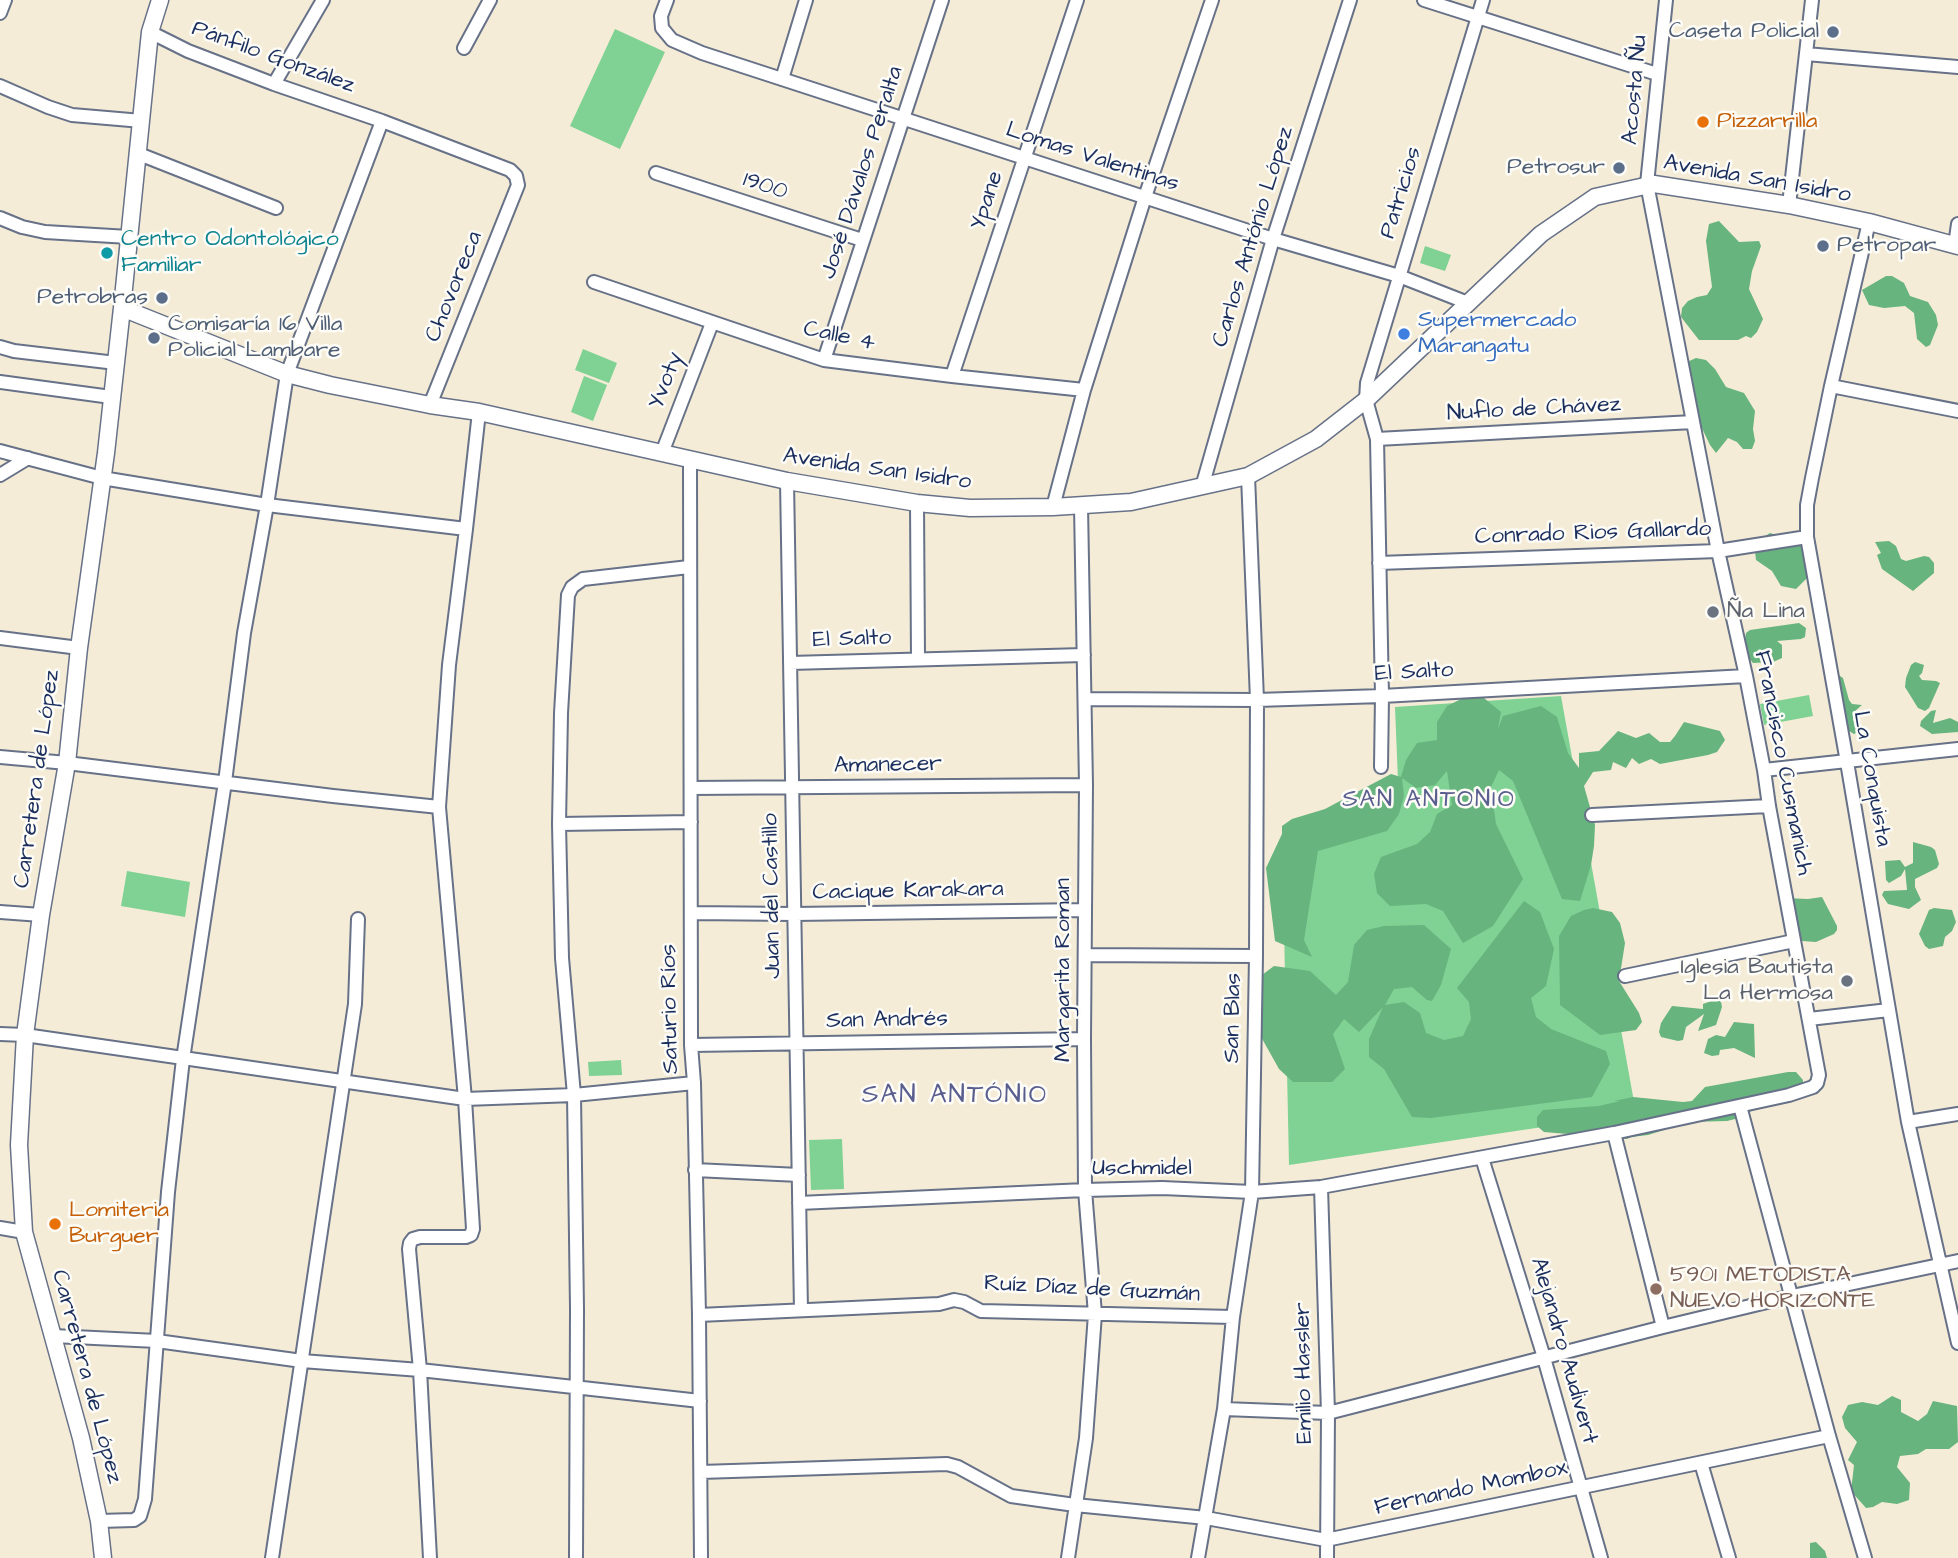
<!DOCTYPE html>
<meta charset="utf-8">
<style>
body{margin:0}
canvas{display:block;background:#f4ecd6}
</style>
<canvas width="1958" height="1558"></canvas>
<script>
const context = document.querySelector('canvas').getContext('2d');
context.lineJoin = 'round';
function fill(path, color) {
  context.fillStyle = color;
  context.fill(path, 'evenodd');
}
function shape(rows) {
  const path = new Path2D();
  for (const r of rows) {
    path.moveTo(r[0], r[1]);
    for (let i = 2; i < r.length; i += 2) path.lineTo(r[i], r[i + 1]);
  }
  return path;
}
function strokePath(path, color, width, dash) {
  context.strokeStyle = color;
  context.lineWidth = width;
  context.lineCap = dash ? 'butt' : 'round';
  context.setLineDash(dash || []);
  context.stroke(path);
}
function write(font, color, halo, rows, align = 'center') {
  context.font = font + ' "Architects Daughter",sans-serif';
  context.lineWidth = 5;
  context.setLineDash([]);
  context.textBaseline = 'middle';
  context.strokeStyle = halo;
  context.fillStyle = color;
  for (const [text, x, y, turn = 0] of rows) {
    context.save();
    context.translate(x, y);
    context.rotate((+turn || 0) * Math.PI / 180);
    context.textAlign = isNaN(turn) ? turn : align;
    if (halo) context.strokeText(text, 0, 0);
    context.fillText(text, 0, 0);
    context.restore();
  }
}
fill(shape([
 [615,29,665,52,620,149,570,126],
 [1425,246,1451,255,1445,271,1420,263],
 [583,349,617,363,609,383,575,370],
 [584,376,607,385,593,421,571,412],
 [1809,695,1813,716,1764,725,1760,704],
 [1561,696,1636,1113,1289,1165,1282,834,1398,781,1395,707],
 [127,871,190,882,185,917,121,906],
 [621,1060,622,1075,589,1076,588,1062],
 [842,1139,844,1189,811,1190,809,1140]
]), '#7fd294');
fill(shape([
 [1719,221,1739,242,1759,241,1761,246,1752,271,1749,289,1763,319,1757,332,1751,338,1746,336,1738,340,1699,340,1681,317,1682,308,1688,301,1697,297,1707,295,1712,287,1706,241,1709,224],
 [1886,276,1892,276,1904,283,1910,296,1928,302,1936,315,1938,325,1930,345,1926,347,1917,339,1914,313,1905,306,1884,308,1869,305,1862,290],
 [1696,358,1706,360,1715,369,1726,387,1744,393,1755,411,1753,429,1755,441,1752,449,1743,449,1737,442,1728,438,1716,453,1710,445,1687,397,1687,362],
 [1770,533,1801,542,1813,572,1796,589,1781,586,1772,571,1756,560,1754,543],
 [1889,541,1896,546,1901,559,1906,561,1924,556,1929,557,1934,563,1934,573,1913,591,1882,569,1877,555,1881,553,1875,542],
 [1799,623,1806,628,1805,637,1801,639,1777,641,1782,645,1782,658,1773,662,1753,663,1743,651,1746,633,1750,630],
 [1915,662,1924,665,1922,673,1919,676,1922,680,1936,681,1940,683,1929,708,1925,711,1918,708,1905,687,1906,678,1911,665],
 [1840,676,1843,678,1849,700,1852,704,1862,705,1855,711,1853,719,1858,732,1854,734,1849,731,1844,723,1838,685],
 [1465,697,1484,698,1501,712,1498,729,1503,716,1541,706,1557,717,1568,753,1579,768,1579,753,1599,751,1618,731,1636,738,1649,733,1660,742,1670,742,1675,736,1684,722,1720,731,1725,740,1717,752,1708,755,1660,764,1651,759,1639,764,1632,758,1626,768,1613,762,1611,770,1593,772,1584,786,1595,825,1594,846,1591,865,1580,901,1562,899,1513,781,1499,770,1491,787,1496,824,1523,879,1493,926,1463,943,1443,911,1426,904,1390,906,1377,893,1374,874,1381,857,1417,844,1430,832,1437,814,1452,805,1447,771,1435,785,1416,788,1402,778,1404,796,1399,814,1387,831,1318,851,1304,940,1312,957,1275,941,1266,868,1282,834,1282,826,1292,819,1325,809,1391,774,1401,777,1406,760,1417,743,1437,740,1437,722,1447,706],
 [1936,710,1933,723,1950,718,1958,722,1958,732,1932,734,1920,726,1921,721,1931,711],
 [1913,842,1931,847,1935,850,1939,864,1937,868,1915,879,1915,887,1921,900,1909,909,1888,904,1882,895,1884,891,1907,890,1905,869,1901,876,1889,883,1886,880,1885,861,1900,860,1905,867,1913,863],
 [1822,897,1837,926,1837,930,1834,934,1816,942,1802,941,1797,939,1785,898,1808,899],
 [1524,901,1540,912,1554,949,1546,986,1531,998,1536,1017,1551,1029,1606,1051,1610,1064,1592,1097,1431,1118,1412,1117,1384,1069,1369,1057,1369,1039,1383,1007,1359,1032,1344,1019,1333,1034,1345,1069,1332,1082,1293,1082,1279,1069,1260,1035,1258,978,1274,966,1310,971,1336,995,1348,982,1354,945,1367,930,1384,926,1424,925,1451,949,1441,985,1432,1001,1427,1000,1412,987,1394,989,1385,1005,1404,1002,1420,1013,1426,1033,1444,1040,1463,1036,1471,1019,1469,1002,1457,988],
 [1593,908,1612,912,1620,923,1625,943,1619,981,1639,1013,1642,1022,1636,1030,1600,1035,1560,1005,1559,936,1571,916,1584,910],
 [1934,908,1952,910,1956,922,1952,931,1945,937,1943,946,1929,949,1925,946,1919,934,1929,910],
 [1717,999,1721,1002,1722,1007,1716,1025,1698,1031,1704,1014,1686,1027,1683,1040,1678,1041,1661,1037,1659,1032,1661,1023,1672,1006,1703,1009,1703,1004],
 [1734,1022,1754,1024,1755,1058,1734,1048,1720,1050,1719,1055,1712,1056,1704,1053,1708,1039,1716,1035,1725,1037],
 [1788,1072,1796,1072,1803,1080,1802,1089,1747,1113,1747,1116,1727,1121,1690,1122,1648,1135,1631,1137,1627,1139,1544,1132,1537,1126,1537,1117,1543,1110,1599,1106,1620,1101,1614,1101,1633,1097,1683,1102,1692,1101,1705,1087],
 [1892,1396,1901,1400,1901,1412,1918,1421,1927,1414,1933,1401,1957,1406,1958,1442,1949,1449,1926,1449,1918,1454,1900,1456,1897,1467,1910,1483,1909,1500,1897,1504,1882,1502,1873,1507,1866,1508,1851,1491,1854,1465,1848,1460,1857,1442,1845,1428,1842,1417,1848,1405,1862,1402,1878,1405],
 [1816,1542,1825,1551,1827,1558,1810,1558,1810,1543]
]), '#67b47e');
const minor = shape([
 [667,0,661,16,662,28,672,40,702,53,1273,239,1399,276,1468,303],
 [1424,0,1657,74],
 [0,13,5,0],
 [464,48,490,0],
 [1806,54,1958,67],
 [782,79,806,0],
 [274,84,323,0],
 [0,86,48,107,72,115,142,121],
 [382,121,510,170,516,176,518,185,430,405],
 [139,154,276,208],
 [656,173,862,240],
 [1789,205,1812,0],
 [0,218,22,227,45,232,129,237],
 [1869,222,1831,386,1812,478,1807,505,1807,537,1847,762,1908,1122,1958,1343],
 [1955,245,1958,224],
 [594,282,824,360,952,376,1084,390],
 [0,347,14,351,116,363],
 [824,360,942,0],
 [952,376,1077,0],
 [0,382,111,397],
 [1831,386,1958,411],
 [1377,439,1693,422],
 [0,451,102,478,267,505,466,529],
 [662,453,712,323],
 [690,460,691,1045,694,1083,699,1315,701,1558],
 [0,475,28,458],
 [787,481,801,1310],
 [1202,487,1273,239,1350,0],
 [917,503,918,659],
 [1053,507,1084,390,1145,197,1212,0],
 [1379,563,1718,551,1807,537],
 [0,638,79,648],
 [790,663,1084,655],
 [1085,699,1257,700,1382,696,1746,676],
 [0,757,67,763,333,796,439,807],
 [1381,767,1382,696,1377,439,1366,400,1367,383,1483,0],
 [1764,770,1958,749],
 [691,788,1086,785],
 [1592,815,1769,806],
 [559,824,691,822],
 [0,912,41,915],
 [691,913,794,914,1085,910],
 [1085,955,1256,956],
 [1625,976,1794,941],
 [1809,1019,1889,1010],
 [0,1034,25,1035,465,1099,574,1095,694,1083],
 [691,1045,1084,1039],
 [1740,1106,1829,1436,1865,1558],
 [1908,1122,1958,1114],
 [1614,1133,1663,1327],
 [1482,1158,1542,1351,1601,1558],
 [695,1170,799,1175],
 [1321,1187,1328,1413,1327,1558],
 [799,1203,1085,1190,1162,1188,1252,1192,1321,1187,1614,1133,1789,1095,1813,1087,1817,1083,1819,1075,1769,806,1764,770,1746,676,1718,551,1647,184,1666,0],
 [0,1228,24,1232],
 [699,1315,939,1304,954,1300,964,1302,981,1311,1233,1317],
 [53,1336,157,1341,302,1361,420,1370,700,1401],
 [1224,1409,1328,1413,1663,1327,1792,1296,1958,1261],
 [1701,1463,1729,1558],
 [701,1472,947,1464,958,1467,1011,1496,1075,1505,1206,1518,1326,1540,1829,1436],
 [99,1521,134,1520,140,1516,145,1499,168,1192,183,1059,225,782,244,633,267,505,287,374,382,121,274,84,188,51,150,32],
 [272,1558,355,1004,358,919],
 [430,1558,420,1370,409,1249,410,1243,413,1239,420,1237,466,1237,471,1235,473,1229,465,1099,439,807,449,665,466,529,479,412],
 [576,1558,577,1309,574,1095,562,958,559,824,561,713,568,595,572,587,583,579,689,567],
 [1068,1558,1086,1438,1095,1314,1085,1190,1084,1039,1086,785,1081,506],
 [1198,1558,1224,1409,1233,1317,1252,1192,1256,956,1257,700,1248,476]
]);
const major = shape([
 [122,308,287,374,330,385,430,405,479,412,787,481,917,503,970,508,1053,507,1131,502,1248,476,1316,439,1366,400,1541,234,1595,197,1654,184,1789,205,1869,222,1958,246],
 [103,1558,99,1521,81,1438,24,1232,19,1145,25,1035,41,915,67,763,79,648,106,453,122,308,150,32,160,0]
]);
strokePath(minor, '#677188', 16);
strokePath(major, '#677188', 19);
strokePath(minor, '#fff', 12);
strokePath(major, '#fff', 16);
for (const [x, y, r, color] of [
 [1833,32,7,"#5c6f8a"],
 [1703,122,7,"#e8710a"],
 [1619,168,7,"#5c6f8a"],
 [1823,246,7,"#5c6f8a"],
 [107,253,7,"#0f9aa8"],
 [162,298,7,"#5c6f8a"],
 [1404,334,7,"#3f7fe0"],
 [154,338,7,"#5c6f8a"],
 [1713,612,7,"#6b7280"],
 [1847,981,7,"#6b7280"],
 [55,1224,7,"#e8710a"],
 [1656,1289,7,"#8d6e63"]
]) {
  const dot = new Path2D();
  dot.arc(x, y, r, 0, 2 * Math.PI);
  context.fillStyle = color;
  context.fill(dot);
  strokePath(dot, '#fdfcf7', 2.5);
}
write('23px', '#4e5e75', '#fdfcf7', [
 ["Caseta Policial",1819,32],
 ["Petrosur",1605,168],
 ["Petropar",1837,246,"left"],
 ["Petrobras",148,298],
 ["Comisaría 16 Villa",168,325,"left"],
 ["Policial Lambare",168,351,"left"]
], 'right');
write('23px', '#1b2f5e', '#fdfcf7', [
 ["Pánfilo González",273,58,20],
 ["Acosta Ñu",1636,90,-85],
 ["Lomas Valentinas",1092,158,18],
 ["José Dávalos Peralta",863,173,-72],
 ["Avenida San Isidro",1757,180,10],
 ["1900",765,187,18],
 ["Patricios",1402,193,-73],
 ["Ypane",988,201,-72],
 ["Carlos António López",1254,237,-73],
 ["Chovoreca",455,287,-68],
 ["Calle 4",839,337,12],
 ["Yvoty",667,381,-69],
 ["Nuflo de Chávez",1534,410,-3],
 ["Avenida San Isidro",877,470,8],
 ["Conrado Rios Gallardo",1593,534,-2],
 ["El Salto",852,640,-2],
 ["El Salto",1414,673,-3],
 ["Francisco Cusmanich",1782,763,79],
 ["Amanecer",888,766,-1],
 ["Carretera de López",38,779,-82],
 ["La Conquista",1871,779,80],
 ["Cacique Karakara",908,892,-1],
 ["Juan del Castillo",773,896,-91],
 ["Margarita Roman",1064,970,-90],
 ["Saturio Ríos",671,1009,-91],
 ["San Blas",1234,1018,-89],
 ["San Andrés",887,1021,-1],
 ["Uschmidel",1142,1169],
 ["Ruíz Díaz de Guzmán",1092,1290,3],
 ["Alejandro Audivert",1563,1351,74],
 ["Emilio Hassler",1305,1373,-91],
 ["Carretera de López",86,1377,75],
 ["Fernando Mombox",1471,1489,-12]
]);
write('23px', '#c56008', '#fdfcf7', [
 ["Pizzarrilla",1717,122],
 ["Lomiteria",69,1211],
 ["Burguer",69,1237]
], 'left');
write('23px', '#0d838f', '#fdfcf7', [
 ["Centro Odontológico",121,240],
 ["Familiar",121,266]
], 'left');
write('23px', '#366cbe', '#fdfcf7', [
 ["Supermercado",1418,321],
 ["Marangatu",1418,347]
], 'left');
write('23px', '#5b616d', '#fdfcf7', [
 ["Ña Lina",1727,612],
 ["Iglesia Bautista",1833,968,"right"],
 ["La Hermosa",1833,994,"right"]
], 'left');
write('23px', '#785e54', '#fdfcf7', [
 ["5901 METODISTA",1670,1276],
 ["NUEVO HORIZONTE",1670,1302]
], 'left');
context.letterSpacing = '2px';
write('24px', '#595e8f', '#fdfcf7', [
 ["SAN ANTONIO",1429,801]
]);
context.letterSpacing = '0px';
context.letterSpacing = '2px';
write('26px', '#595e8f', '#fdfcf7', [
 ["SAN ANTÓNIO",955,1097]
]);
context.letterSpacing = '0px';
</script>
